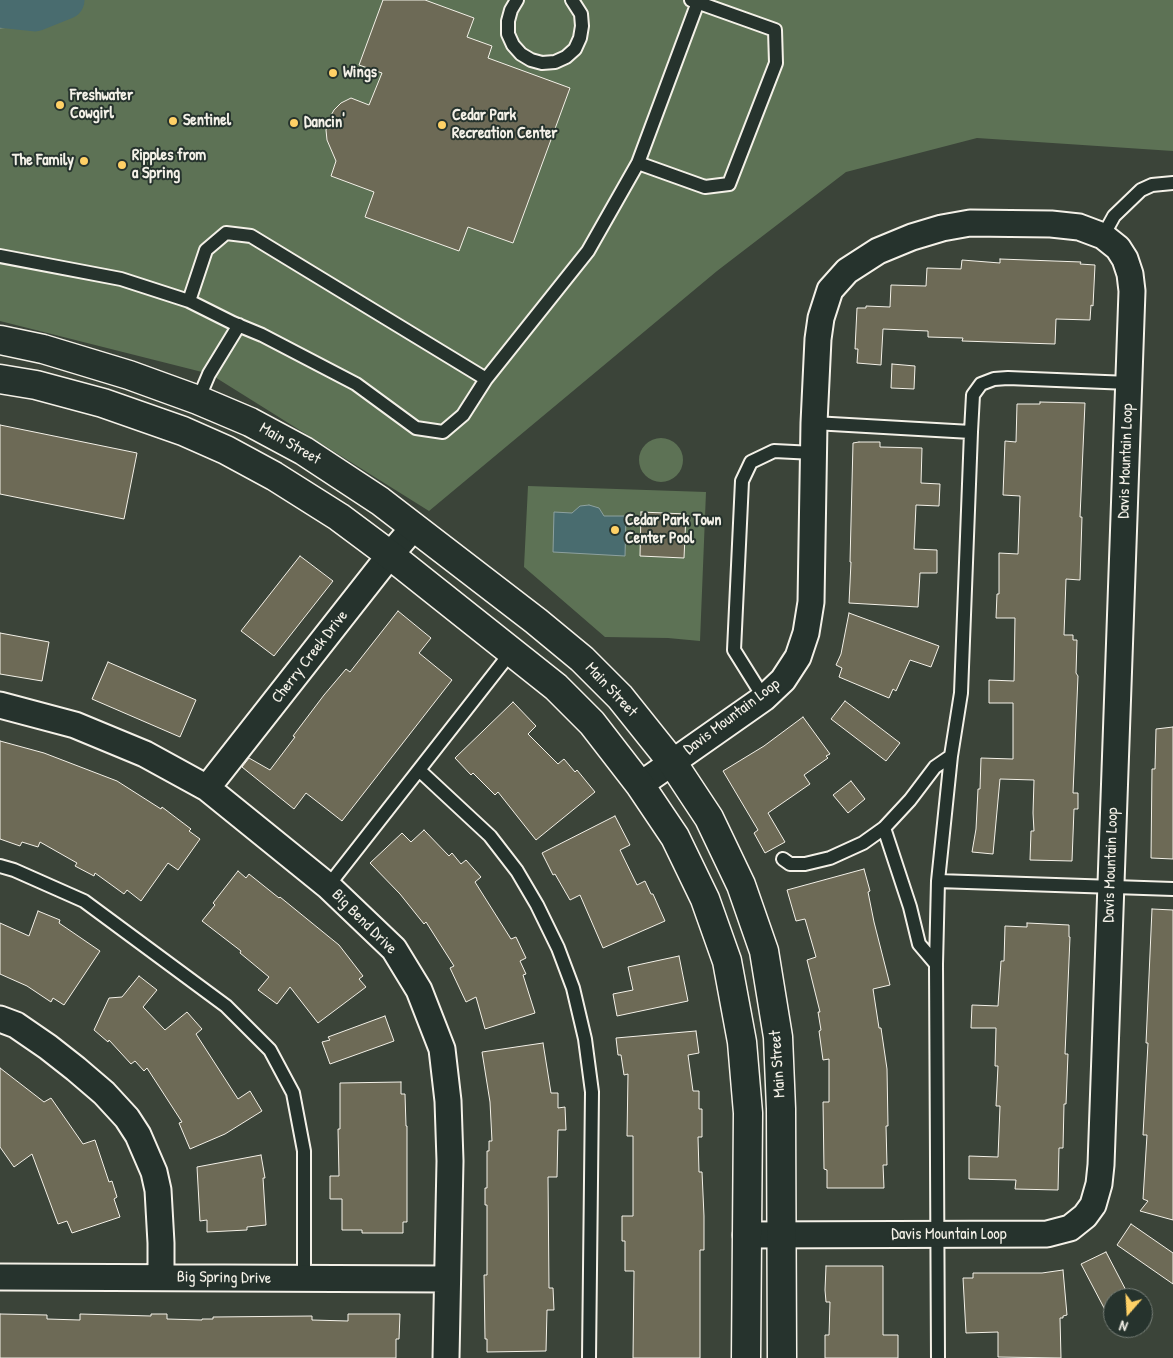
<!DOCTYPE html>
<style>
body{margin:0}
#map{position:relative;width:1173px;height:1358px;overflow:hidden;background:#3b4439;font-family:"Patrick Hand",sans-serif}
canvas{display:block}
.north{position:absolute;left:1103px;top:1288px;width:50px;height:50px;box-sizing:border-box;background:#26332d;border:1px solid #787f78;border-radius:50%;rotate:199deg;font-size:14px;font-weight:700;line-height:20px;text-align:center;color:#f4f1e8}
.north::after{content:'';display:block;margin:auto;width:18px;height:22px;background:#ffd166;clip-path:polygon(50% 0,100% 100%,50% 72%,0 100%)}
</style>
<div id="map">
<canvas width="1173" height="1358"></canvas>
<div class="north">N</div>
</div>
<script>
const context = document.querySelector('canvas').getContext('2d');
context.lineJoin = 'round';
function fill(path, color) {
  context.fillStyle = color;
  context.fill(path, 'evenodd');
}
function shape(rows) {
  const path = new Path2D();
  for (const r of rows) {
    if (r.length === 3) {
      path.moveTo(r[0] + r[2], r[1]);
      path.arc(r[0], r[1], r[2], 0, 2 * Math.PI);
      continue;
    }
    path.moveTo(r[0], r[1]);
    for (let i = 2; i < r.length; i += 2) path.lineTo(r[i], r[i + 1]);
  }
  return path;
}
function strokePath(path, color, width, dash) {
  context.strokeStyle = color;
  context.lineWidth = width;
  context.lineCap = dash ? 'butt' : 'round';
  context.setLineDash(dash || []);
  context.stroke(path);
}
function write(font, color, halo, rows, align = 'center') {
  context.font = font + ' "Patrick Hand",sans-serif';
  context.lineWidth = 4;
  context.setLineDash([]);
  context.textBaseline = 'middle';
  context.strokeStyle = halo;
  context.fillStyle = color;
  for (const [text, x, y, turn = 0] of rows) {
    context.save();
    context.translate(x, y);
    context.rotate((+turn || 0) * Math.PI / 180);
    context.textAlign = isNaN(turn) ? turn : align;
    if (halo) context.strokeText(text, 0, 0);
    context.fillText(text, 0, 0);
    context.restore();
  }
}
fill(shape([
 [0,0,1173,0,1173,151,977,138,846,172,717,271,429,511,210,374,0,321],
 [661,460,22],
 [528,486,706,492,700,641,668,638,605,637,524,567]
]), '#5d7255');
const water = shape([
 [0,0,22,0,24,5,35,12,20,26,0,28,0,0],
 [589,505,599,508,604,516,626,516,625,556,553,552,554,512,572,513,580,506,589,505]
]);
fill(water, '#496c6f');
strokePath(water, '#8da19f', 1);
strokePath(shape([
 [0,8,35,12,65,0]
]), '#496c6f', 39);
const building = shape([
 [383,0,425,0,474,18,467,37,492,46,488,58,570,88,513,243,468,227,459,251,365,217,374,192,331,176,336,161,327,140,326,130,329,119,334,110,341,103,351,98,369,105,382,73,359,65,383,0],
 [1000,259,1081,262,1080,264,1095,265,1093,306,1091,305,1090,320,1056,319,1055,344,962,341,963,338,928,337,928,331,883,329,881,365,857,363,858,349,855,349,857,308,866,308,866,306,890,307,891,285,926,286,927,268,961,269,962,260,1000,263,1000,259],
 [892,364,915,366,914,389,891,388,892,364],
 [1040,402,1085,403,1080,517,1082,517,1080,580,1066,579,1064,635,1073,635,1073,640,1077,640,1076,673,1078,676,1073,793,1078,793,1078,809,1074,809,1072,861,1030,860,1031,831,1034,831,1033,813,1034,780,1000,779,993,854,972,852,976,829,978,789,980,789,981,758,1013,759,1013,703,989,703,989,680,1014,681,1015,618,996,618,997,594,999,594,999,553,1018,554,1020,496,1003,495,1005,441,1016,442,1017,404,1040,404,1040,402],
 [0,425,137,453,124,519,0,494,0,425],
 [859,442,880,442,880,447,922,448,921,483,940,484,939,506,916,505,914,549,937,550,937,573,920,573,918,607,849,603,851,562,850,562,853,443,859,442],
 [641,512,686,514,684,558,640,556,641,512],
 [300,556,333,581,274,656,241,631,300,556],
 [398,611,431,638,419,653,452,680,342,821,306,793,294,809,242,767,249,758,270,770,295,737,293,736,324,695,346,669,350,672,398,611],
 [849,613,939,646,931,667,910,660,896,691,893,689,889,698,839,677,842,668,836,665,841,654,849,613],
 [0,633,49,642,42,681,0,674,0,633],
 [108,662,196,700,180,737,92,699,108,662],
 [845,701,900,743,886,761,831,719,845,701],
 [513,702,536,726,528,734,558,764,564,759,575,772,577,770,595,792,536,840,498,792,495,795,473,773,471,775,455,758,513,702],
 [803,717,830,754,826,756,828,758,804,775,810,784,768,813,785,842,765,853,754,833,758,830,723,771,764,746,803,717],
 [1173,727,1173,859,1151,858,1152,769,1155,769,1156,729,1173,727],
 [0,741,44,753,117,781,161,809,162,807,191,829,189,831,200,839,178,870,168,863,141,901,127,890,124,894,95,873,94,876,75,866,77,863,40,842,38,847,22,842,20,846,0,839,0,741],
 [851,781,865,799,848,813,833,795,851,781],
 [615,816,630,845,620,850,637,885,645,881,651,894,653,894,665,921,603,948,580,895,570,900,555,874,553,875,542,853,615,816],
 [424,830,449,856,452,853,461,864,466,860,481,877,475,882,511,939,516,937,526,958,520,961,526,974,523,975,535,1013,485,1029,476,997,466,1002,450,968,454,966,426,922,424,924,400,894,370,863,402,833,411,842,424,830],
 [864,869,870,891,868,892,874,922,890,985,873,989,879,1028,881,1028,887,1069,888,1126,886,1126,887,1165,883,1165,884,1188,827,1188,827,1170,824,1169,823,1102,829,1102,829,1059,823,1060,819,1031,821,1030,818,1012,820,1012,807,960,816,957,805,919,796,921,787,890,864,869],
 [238,871,246,878,249,874,279,898,280,897,339,945,363,976,359,979,366,987,318,1023,290,987,277,1004,258,990,269,977,240,953,241,951,202,921,215,905,213,903,238,871],
 [1152,909,1173,910,1173,1220,1140,1211,1148,1201,1143,1199,1147,1135,1143,1135,1148,1043,1146,1043,1152,909],
 [38,911,60,920,59,923,100,951,64,1005,53,998,51,1002,27,986,0,974,0,923,29,936,38,911],
 [1027,923,1069,925,1069,937,1070,937,1065,1054,1068,1054,1066,1104,1064,1104,1063,1148,1059,1148,1058,1190,1015,1189,1016,1180,969,1179,969,1156,998,1157,1000,1106,996,1106,998,1066,995,1066,996,1028,971,1028,972,1005,998,1006,1001,961,1004,961,1005,926,1027,927,1027,923],
 [679,956,688,1001,617,1016,613,994,633,990,628,967,679,956],
 [139,976,157,990,143,1007,165,1030,187,1012,202,1029,196,1034,238,1099,250,1091,262,1111,225,1134,190,1149,179,1123,182,1122,147,1068,144,1071,135,1061,131,1064,109,1040,108,1042,94,1030,109,998,122,997,139,976],
 [385,1016,394,1041,330,1064,322,1042,330,1040,328,1037,385,1016],
 [696,1031,699,1053,688,1055,693,1091,699,1091,699,1109,702,1109,702,1137,698,1137,699,1172,702,1172,704,1216,704,1250,700,1250,700,1358,633,1358,634,1271,625,1271,625,1241,622,1241,622,1216,633,1216,633,1136,627,1136,628,1074,624,1075,621,1055,618,1055,616,1038,696,1031],
 [543,1043,551,1093,558,1093,558,1108,565,1107,566,1130,558,1130,557,1177,548,1177,549,1288,553,1288,554,1310,547,1310,546,1351,487,1352,487,1339,485,1339,484,1275,487,1275,487,1205,485,1205,485,1188,487,1188,487,1151,489,1151,489,1141,492,1141,490,1102,482,1052,543,1043],
 [0,1068,44,1102,51,1098,83,1144,95,1140,109,1182,112,1181,117,1197,114,1199,120,1217,72,1233,67,1221,58,1224,32,1154,14,1167,0,1147,0,1068],
 [401,1082,401,1094,405,1094,406,1126,407,1126,407,1222,403,1222,403,1233,362,1233,362,1230,342,1230,342,1199,330,1199,330,1176,339,1176,338,1129,340,1129,340,1083,401,1082],
 [261,1155,265,1178,263,1178,266,1225,247,1227,247,1230,207,1232,207,1220,200,1221,197,1167,261,1155],
 [1131,1224,1173,1253,1173,1284,1117,1245,1131,1224],
 [1106,1252,1130,1298,1113,1298,1113,1325,1081,1264,1106,1252],
 [826,1266,883,1266,883,1335,898,1335,898,1358,825,1358,825,1335,829,1335,830,1302,826,1302,825,1290,826,1266],
 [1063,1270,1067,1315,1063,1316,1063,1318,1060,1318,1061,1358,998,1357,998,1332,966,1333,963,1278,973,1278,973,1273,1042,1273,1063,1270],
 [0,1314,47,1315,47,1319,80,1320,80,1314,151,1316,151,1314,167,1314,167,1319,202,1320,202,1319,213,1319,213,1317,312,1316,312,1320,348,1321,348,1314,400,1314,399,1339,396,1339,396,1358,0,1358,0,1314]
]);
fill(building, '#6d6a56');
strokePath(building, '#f4f1e8', 1);
const service = shape([
 [517,0,511,10,508,21,508,34,513,45,521,54,531,60,542,63,555,62,566,57,575,49,580,38,582,26,581,14,572,0],
 [691,0,775,30,776,63,729,184,705,187,638,163,698,2],
 [1103,236,1114,216,1141,190,1152,185,1173,183],
 [0,256,121,279,189,301,233,323,262,335,356,384,416,428,443,432,463,415,486,379,251,236,226,233,206,250,189,301],
 [486,379,588,251,638,163],
 [198,400,209,374,239,325],
 [814,423,971,432],
 [764,698,734,650,742,481,751,462,774,451,814,453],
 [419,770,490,836,517,871,537,905,558,948,573,988,585,1039,592,1092,589,1358],
 [884,828,910,907,919,944,936,964],
 [783,859,790,864,805,864,830,858,863,843,884,828,910,800,935,767,951,756],
 [0,866,14,870,84,901,226,1006,270,1050,293,1093,304,1151,304,1279],
 [938,881,1173,889],
 [328,886,512,651],
 [938,1358,936,964,938,881,951,756,961,693,971,432,973,395,981,384,994,379,1008,378,1129,383]
]);
const minor = shape([
 [0,705,75,725,145,754,207,788,328,886,394,949,419,990,442,1049,448,1101,450,1161,446,1358],
 [640,785,764,698,783,680,798,657,806,633,811,602,814,423,818,339,821,318,830,290,847,271,878,251,912,237,942,228,970,223,1051,224,1079,227,1103,236,1118,248,1125,259,1130,274,1132,291,1101,1165,1099,1184,1093,1205,1085,1216,1070,1228,1047,1234,746,1235],
 [207,788,390,555,414,527],
 [0,1019,16,1025,48,1047,76,1069,104,1093,127,1118,138,1135,154,1172,158,1190,161,1243,161,1277],
 [0,1277,447,1279]
]);
const tertiary = shape([
 [0,340,43,349,129,375,198,400,250,422,304,451,380,501,536,621,582,659,620,697,672,762,709,818,741,885,764,951,778,1037,781,1109,782,1358],
 [0,379,36,385,103,403,183,431,226,450,274,476,339,517,390,555,556,687,592,723,640,785,675,837,705,899,727,961,742,1042,748,1113,746,1358]
]);
strokePath(service, '#f4f1e8', 16);
strokePath(minor, '#f4f1e8', 29);
strokePath(tertiary, '#f4f1e8', 31);
strokePath(service, '#26332d', 12);
strokePath(minor, '#26332d', 25);
strokePath(tertiary, '#26332d', 28);
for (const [x, y, r, color] of [
 [333,73,5,"#ffd166"],
 [60,105,5,"#ffd166"],
 [173,121,5,"#ffd166"],
 [294,123,5,"#ffd166"],
 [442,125,5,"#ffd166"],
 [84,161,5,"#ffd166"],
 [122,165,5,"#ffd166"],
 [615,530,5,"#ffd166"]
]) {
  const dot = new Path2D();
  dot.arc(x, y, r, 0, 2 * Math.PI);
  context.fillStyle = color;
  context.fill(dot);
  strokePath(dot, '#26332d', 2);
}
write('bold 16px', '#f4f1e8', '#26332d', [
 ["Wings",343,73],
 ["Freshwater",70,96],
 ["Cowgirl",70,114],
 ["Cedar Park",452,116],
 ["Recreation Center",452,134],
 ["Sentinel",183,121],
 ["Dancin'",304,123],
 ["Ripples from",132,156],
 ["a Spring",132,174],
 ["The Family",74,161,"right"],
 ["Cedar Park Town",625,521],
 ["Center Pool",625,539]
], 'left');
write('16px', '#f4f1e8', '#26332d', [
 ["Main Street",290,444,30],
 ["Davis Mountain Loop",1126,461,-88],
 ["Cherry Creek Drive",310,657,-52],
 ["Main Street",611,690,47],
 ["Davis Mountain Loop",732,717,-37],
 ["Davis Mountain Loop",1111,865,-88],
 ["Big Bend Drive",364,922,45],
 ["Main Street",778,1064,-94],
 ["Davis Mountain Loop",949,1235],
 ["Big Spring Drive",224,1278,1]
]);
</script>
